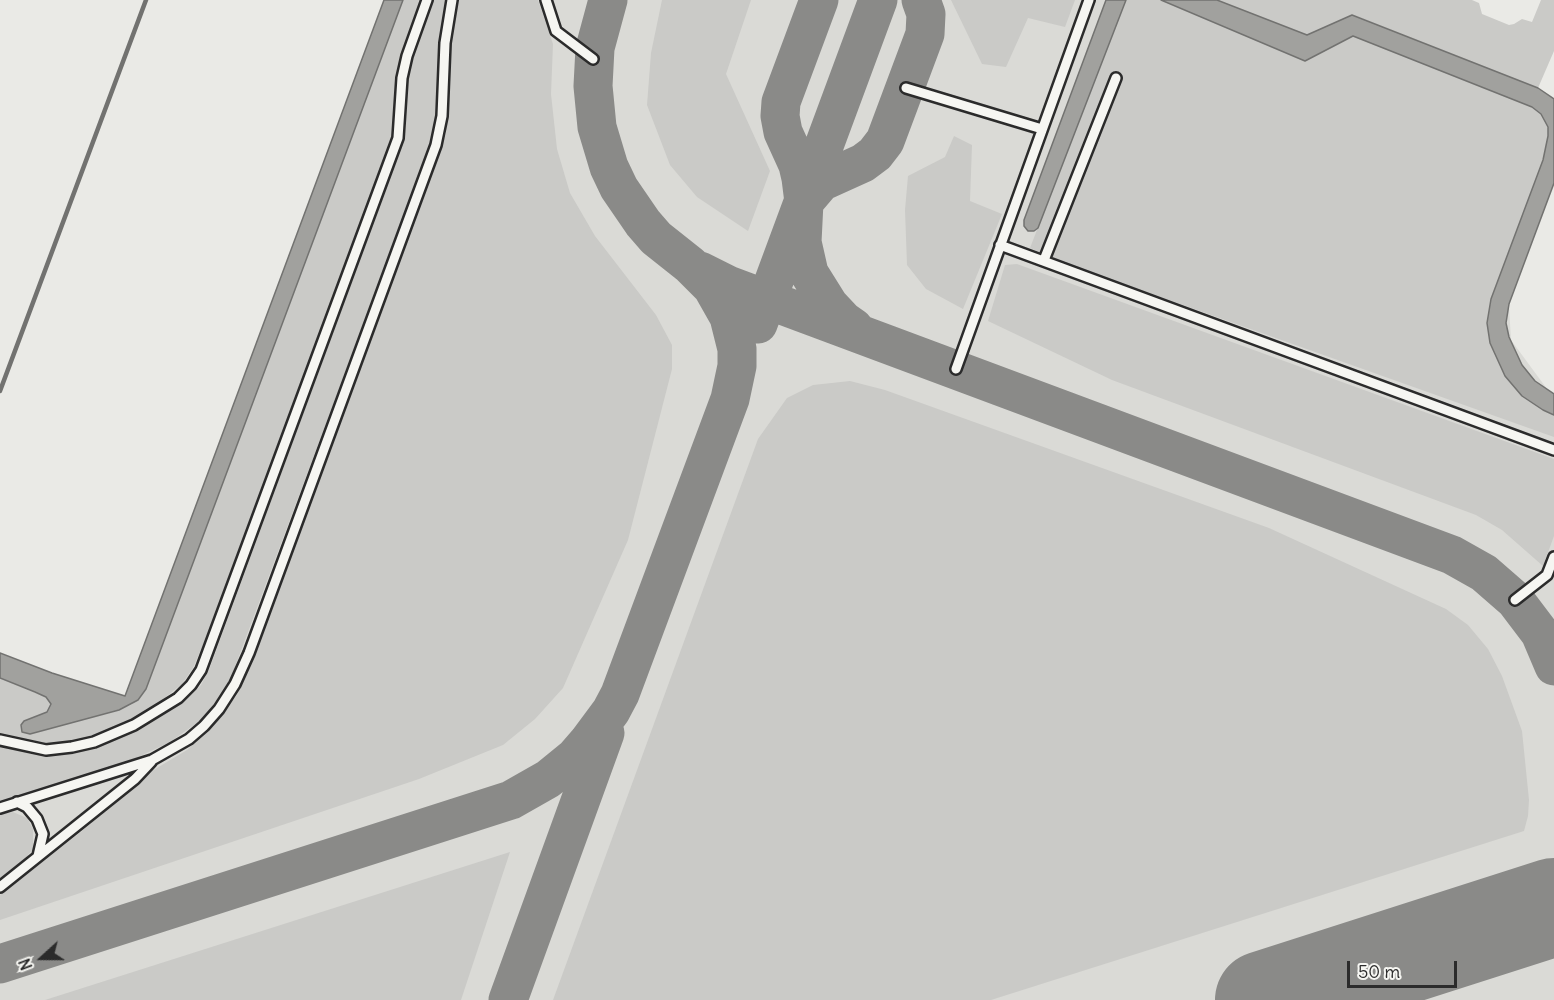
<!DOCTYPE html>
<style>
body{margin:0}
#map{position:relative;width:1554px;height:1000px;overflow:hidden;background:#eaeae6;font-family:Delius,sans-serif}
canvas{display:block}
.north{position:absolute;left:12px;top:928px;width:60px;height:60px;-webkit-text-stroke:4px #f6f6f2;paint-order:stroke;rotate:249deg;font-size:16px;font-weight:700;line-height:24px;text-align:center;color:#2b2b2b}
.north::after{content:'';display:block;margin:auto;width:21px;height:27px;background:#2b2b2b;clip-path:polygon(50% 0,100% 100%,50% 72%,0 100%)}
.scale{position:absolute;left:1347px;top:961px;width:110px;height:27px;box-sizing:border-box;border:3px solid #2b2b2b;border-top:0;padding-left:8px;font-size:18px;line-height:21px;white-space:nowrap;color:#2b2b2b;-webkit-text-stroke:4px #f6f6f2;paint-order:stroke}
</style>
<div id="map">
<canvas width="1554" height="1000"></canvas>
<div class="north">N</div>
<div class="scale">50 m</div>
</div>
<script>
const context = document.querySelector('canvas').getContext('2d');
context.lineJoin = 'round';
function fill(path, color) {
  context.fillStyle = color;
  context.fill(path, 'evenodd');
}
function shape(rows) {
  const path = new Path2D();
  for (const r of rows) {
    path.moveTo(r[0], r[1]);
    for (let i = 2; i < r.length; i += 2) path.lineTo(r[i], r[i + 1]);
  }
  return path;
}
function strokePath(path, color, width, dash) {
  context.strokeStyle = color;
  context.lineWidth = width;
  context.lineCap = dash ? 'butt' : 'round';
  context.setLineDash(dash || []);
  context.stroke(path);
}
fill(shape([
 [401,0,1198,0,1303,45,1348,27,1508,289,1511,340,1550,393,1554,394,1554,1000,0,1000,0,682,94,718,136,695]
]), '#dadad6');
fill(shape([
 [403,0,422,0,397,76,395,123,391,139,205,640,193,668,182,684,148,711,111,731,93,737,79,742,41,745,0,736,0,678,46,697,51,704,47,712,80,720,107,714,131,705,146,689],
 [431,0,446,0,439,50,436,115,430,145,230,680,224,691,201,720,170,742,134,759,0,803,0,744,23,750,62,753,177,704,192,694,201,685,209,670,403,142,406,126,405,88,407,69],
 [458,0,538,0,553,44,551,94,557,149,570,193,595,236,656,315,672,345,672,369,628,540,563,688,535,719,503,745,419,779,0,920,0,895,82,831,152,771,187,750,213,726,237,695,254,654,446,134,450,53],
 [662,0,751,0,726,74,770,171,748,231,697,197,670,165,647,105,651,53],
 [951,0,1075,0,1065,27,1028,18,1006,67,982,64],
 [1126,0,1161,0,1305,61,1353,36,1532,107,1541,114,1548,127,1548,136,1543,160,1491,299,1490,343,1505,376,1543,410,1554,415,1554,437,1065,263,1030,248],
 [1217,0,1472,0,1479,3,1482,14,1509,25,1514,24,1522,19,1532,22,1541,0,1554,0,1554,51,1538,88,1353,15,1307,35],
 [954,136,972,145,970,201,1002,214,963,309,926,289,907,265,905,210,908,176,945,157],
 [1017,264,1554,459,1554,536,1543,566,1502,530,1476,515,1112,380,988,321,1005,265],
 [850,381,885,390,1269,528,1446,609,1468,625,1488,649,1502,676,1522,731,1529,800,1528,816,1524,831,991,1000,553,1000,758,439,787,398,813,385],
 [13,812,27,818,33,829,33,849,24,860,0,879,0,814],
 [510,852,461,1000,45,1000]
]), '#cacac7');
const water = shape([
 [384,0,403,0,146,689,138,700,119,710,30,734,22,732,21,725,24,721,47,712,51,704,46,697,35,692,0,678,0,653,52,673,125,696,384,0],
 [1106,0,1126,0,1038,228,1034,231,1028,231,1024,226,1024,220,1106,0],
 [1161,0,1217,0,1307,35,1352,15,1538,88,1554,99,1554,183,1509,304,1506,323,1509,337,1522,365,1535,381,1554,394,1554,415,1543,410,1522,396,1505,376,1490,343,1487,323,1491,299,1543,160,1548,136,1548,127,1541,114,1532,107,1353,36,1305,61,1161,0]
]);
fill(water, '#a1a19e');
strokePath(water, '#727270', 1.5);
strokePath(shape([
 [0,391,146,0]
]), '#727270', 4.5);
strokePath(shape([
 [819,0,781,102,780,116,783,132,798,165,801,178,804,202,802,242,809,273,829,305,844,321,854,328],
 [804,202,821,182,863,163,875,154,885,141,925,34,926,14,921,0],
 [700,271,728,285,1452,555,1484,573,1515,600,1540,633,1554,666],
 [758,324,878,0],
 [1537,913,1554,894],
 [0,964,511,800,548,779,575,757,588,742,611,711,620,694,730,399,737,366,737,349,729,317,712,287,690,265,656,238,643,223,619,188,609,167,597,127,593,86,595,48,608,0],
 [508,1000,605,733]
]), '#8a8a88', 39);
strokePath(shape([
 [1264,1000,1554,907]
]), '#8a8a88', 98);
const lane = shape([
 [546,0,556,31,593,59],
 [906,88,1042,129],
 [1000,245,1554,450],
 [1044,260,1116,78],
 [956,369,1089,0],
 [1515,600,1547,575,1554,557],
 [0,740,46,750,72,747,94,742,134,725,178,698,191,685,201,670,398,138,402,78,407,56,427,0],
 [17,802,27,807,37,819,43,834,38,856],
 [0,808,152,760,189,739,204,726,219,709,235,684,249,653,436,145,442,116,445,43,452,0],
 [0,887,135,779,151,762]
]);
strokePath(lane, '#2b2b2b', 14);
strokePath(lane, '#f6f6f2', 9);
</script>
